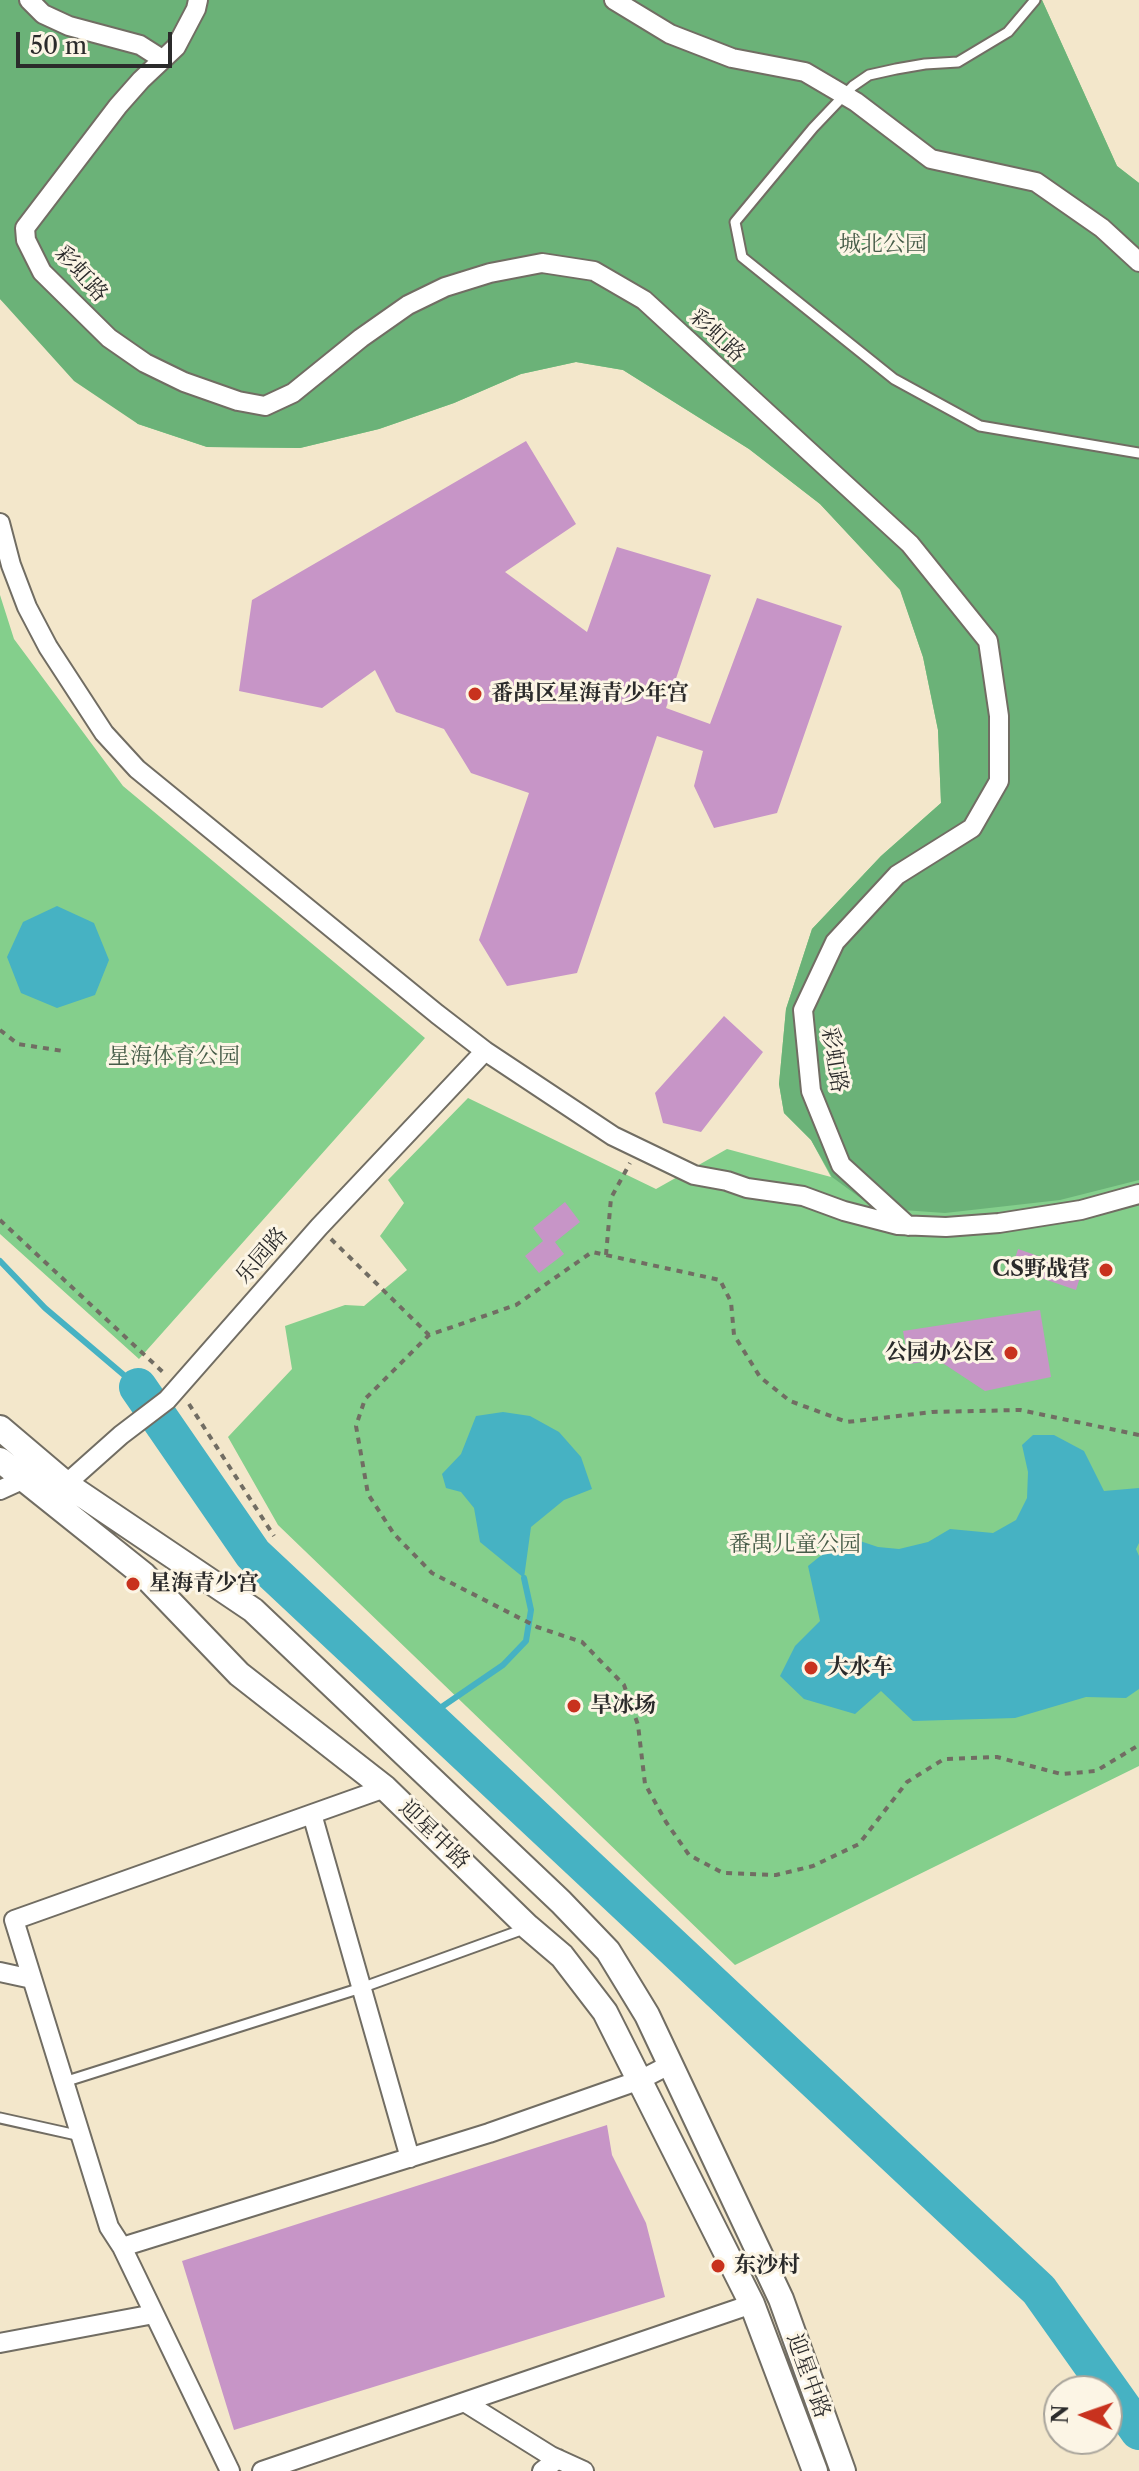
<!DOCTYPE html>
<meta charset="utf-8">
<style>
body{margin:0}
#map{position:relative;width:1139px;height:2471px;overflow:hidden;background:#f3e7cb;font-family:"Libre Caslon Text",serif}
canvas{display:block}
.north{position:absolute;left:1043px;top:2375px;width:80px;height:80px;box-sizing:border-box;background:#fcf5e5;border:2px solid #a8a49b;border-radius:50%;rotate:272deg;font-size:22px;font-weight:700;line-height:32px;text-align:center;color:#2b2b2b}
.north::after{content:'';display:block;margin:auto;width:28px;height:36px;background:#c8321e;clip-path:polygon(50% 0,100% 100%,50% 72%,0 100%)}
.scale{position:absolute;left:16px;top:32px;width:156px;height:36px;box-sizing:border-box;border:4px solid #2b2b2b;border-top:0;padding-left:10px;font-size:24px;line-height:28px;white-space:nowrap;color:#2b2b2b;-webkit-text-stroke:6px #fcf5e5;paint-order:stroke}
</style>
<div id="map">
<canvas width="1139" height="2471"></canvas>
<div class="north">N</div>
<div class="scale">50 m</div>
</div>
<script>
const context = document.querySelector('canvas').getContext('2d');
context.lineJoin = 'round';
function fill(path, color) {
  context.fillStyle = color;
  context.fill(path, 'evenodd');
}
function shape(rows) {
  const path = new Path2D();
  for (const r of rows) {
    path.moveTo(r[0], r[1]);
    for (let i = 2; i < r.length; i += 2) path.lineTo(r[i], r[i + 1]);
  }
  return path;
}
function strokePath(path, color, width, dash) {
  context.strokeStyle = color;
  context.lineWidth = width;
  context.lineCap = dash ? 'butt' : 'round';
  context.setLineDash(dash || []);
  context.stroke(path);
}
function write(font, color, halo, rows, align = 'center') {
  context.font = font + ' "Libre Caslon Text","Noto Serif SC",serif';
  context.lineWidth = 6;
  context.setLineDash([]);
  context.textBaseline = 'middle';
  context.strokeStyle = halo;
  context.fillStyle = color;
  for (const [text, x, y, turn = 0] of rows) {
    context.save();
    context.translate(x, y);
    context.rotate((+turn || 0) * Math.PI / 180);
    context.textAlign = isNaN(turn) ? turn : align;
    if (halo) context.strokeText(text, 0, 0);
    context.fillText(text, 0, 0);
    context.restore();
  }
}
fill(shape([
 [0,0,1042,0,1117,166,1139,183,1139,1766,735,1965,278,1525,228,1437,292,1369,285,1326,345,1305,364,1306,407,1270,380,1236,404,1203,388,1180,468,1098,656,1189,727,1149,831,1177,811,1140,784,1113,779,1084,786,1009,812,929,881,856,941,803,938,730,923,657,900,589,820,504,749,449,623,370,576,362,521,374,454,403,379,429,300,448,207,447,138,424,0,299],
 [0,595,14,639,123,786,425,1038,139,1359,0,1234]
]), '#84cf8c');
fill(shape([
 [0,0,1042,0,1117,166,1139,183,1139,1180,1060,1200,945,1213,874,1208,832,1177,811,1140,784,1113,779,1084,786,1009,812,929,881,856,941,803,938,730,923,657,900,590,820,504,749,449,623,370,576,362,521,374,454,403,379,429,300,448,207,447,138,424,74,381,0,299]
]), '#6bb278');
fill(shape([
 [57,906,94,923,109,960,95,995,57,1008,21,993,7,957,23,922],
 [503,1412,530,1416,559,1432,581,1457,592,1489,564,1500,531,1527,524,1578,480,1542,474,1508,461,1492,446,1488,442,1474,461,1454,476,1416],
 [1033,1435,1054,1435,1084,1451,1104,1491,1139,1488,1139,1543,1136,1549,1139,1556,1139,1689,1126,1698,1086,1697,1015,1718,913,1721,881,1691,855,1714,804,1699,780,1676,795,1646,820,1621,808,1566,845,1536,878,1547,899,1549,928,1542,950,1529,993,1533,1016,1520,1027,1498,1028,1472,1022,1445]
]), '#46b2c3');
strokePath(shape([
 [0,1261,45,1308,138,1387],
 [427,1717,503,1665,526,1641,531,1610,524,1578]
]), '#46b2c3', 6);
strokePath(shape([
 [138,1387,253,1554,1039,2290,1139,2431]
]), '#46b2c3', 38);
fill(shape([
 [526,441,576,524,505,572,587,632,617,547,711,575,666,708,710,724,757,598,842,626,777,813,714,828,694,786,703,751,657,736,577,973,507,986,479,940,529,793,471,773,444,729,396,712,375,670,322,708,239,691,252,600],
 [724,1016,763,1052,701,1132,663,1123,655,1093],
 [565,1202,580,1222,555,1242,564,1254,539,1273,525,1256,543,1241,533,1228],
 [1018,1249,1082,1271,1076,1290,1012,1268],
 [1040,1310,1051,1377,985,1391,938,1360,909,1364,903,1331],
 [607,2125,612,2155,646,2223,665,2297,234,2430,182,2261]
]), '#c795c7');
const lane = shape([
 [1035,0,1008,32,958,62,925,64,896,69,869,75,853,86,813,128,735,222,742,257,894,379,980,426,1139,453],
 [64,2082,361,1988,524,1929],
 [0,2118,81,2136]
]);
const street = shape([
 [29,0,43,14,69,26,140,45,162,59],
 [198,0,196,9,176,47,141,80,118,106,25,228,26,240,42,272,109,338,145,363,184,382,238,401,265,406,293,393,361,338,408,305,445,287,490,273,542,263,594,271,644,300,910,544,988,641,999,716,999,781,972,828,897,875,835,942,803,1010,811,1091,841,1165,908,1226],
 [614,0,670,34,732,58,805,72,856,102,931,159,1036,182,1102,228,1139,262],
 [0,523,11,565,27,607,48,647,104,733,137,769,437,1014,485,1051,613,1136,694,1175,727,1181,747,1188,803,1196,844,1211,898,1225,946,1227,999,1223,1081,1210,1139,1194],
 [66,1484,121,1435,167,1400,319,1227,485,1051],
 [0,1490,22,1480,32,1472],
 [312,1814,410,2158],
 [0,1972,32,1979],
 [122,2247,489,2133,640,2080,671,2064],
 [0,2343,154,2314],
 [466,2403,551,2456,584,2471],
 [230,2471,122,2247,109,2227,14,1920,385,1788],
 [262,2471,752,2304],
 [542,2471,558,2459]
]);
const secondary = shape([
 [0,1428,66,1484,253,1610,561,1902,608,1951,647,2015,781,2299,843,2471],
 [0,1460,144,1575,239,1674,385,1788,528,1927,562,1956,605,2012,752,2304,815,2471]
]);
strokePath(lane, '#716d63', 13);
strokePath(street, '#716d63', 22);
strokePath(secondary, '#716d63', 28);
strokePath(shape([
 [0,1030,18,1044,63,1051],
 [0,1220,166,1375],
 [331,1239,429,1335],
 [606,1255,611,1198,630,1163],
 [189,1404,274,1536],
 [1139,1435,1020,1410,932,1412,847,1422,790,1401,760,1377,734,1335,731,1302,720,1280,592,1252,516,1305,429,1335,365,1399,356,1426,368,1494,394,1534,432,1573,537,1627,582,1642,624,1685,638,1725,645,1784,666,1822,689,1855,723,1873,776,1875,813,1866,859,1844,907,1782,944,1759,997,1757,1061,1774,1096,1771,1139,1745]
]), '#716d63', 4, [6, 6]);
strokePath(lane, '#fff', 9);
strokePath(street, '#fff', 18);
strokePath(secondary, '#fff', 24);
for (const [x, y, r, color] of [
 [475,694,8,"#c8321e"],
 [1106,1270,8,"#c8321e"],
 [1011,1353,8,"#c8321e"],
 [133,1584,8,"#c8321e"],
 [811,1668,8,"#c8321e"],
 [574,1706,8,"#c8321e"],
 [718,2266,8,"#c8321e"]
]) {
  const dot = new Path2D();
  dot.arc(x, y, r, 0, 2 * Math.PI);
  context.fillStyle = color;
  context.fill(dot);
  strokePath(dot, '#fcf5e5', 3);
}
write('22px', '#465c48', '#fcf5e5', [
 ["城北公园",883,245],
 ["星海体育公园",174,1057],
 ["番禺儿童公园",795,1545]
]);
write('22px', '#2b2b2b', '#fcf5e5', [
 ["彩虹路",81,274,48],
 ["彩虹路",717,336,43],
 ["彩虹路",834,1060,81],
 ["乐园路",262,1256,-49],
 ["迎星中路",434,1835,44],
 ["迎星中路",808,2376,70]
]);
write('bold 22px', '#2b2b2b', '#fcf5e5', [
 ["番禺区星海青少年宫",491,694],
 ["CS野战营",1090,1270,"right"],
 ["公园办公区",995,1353,"right"],
 ["星海青少宫",149,1584],
 ["大水车",827,1668],
 ["旱冰场",590,1706],
 ["东沙村",734,2266]
], 'left');
</script>
